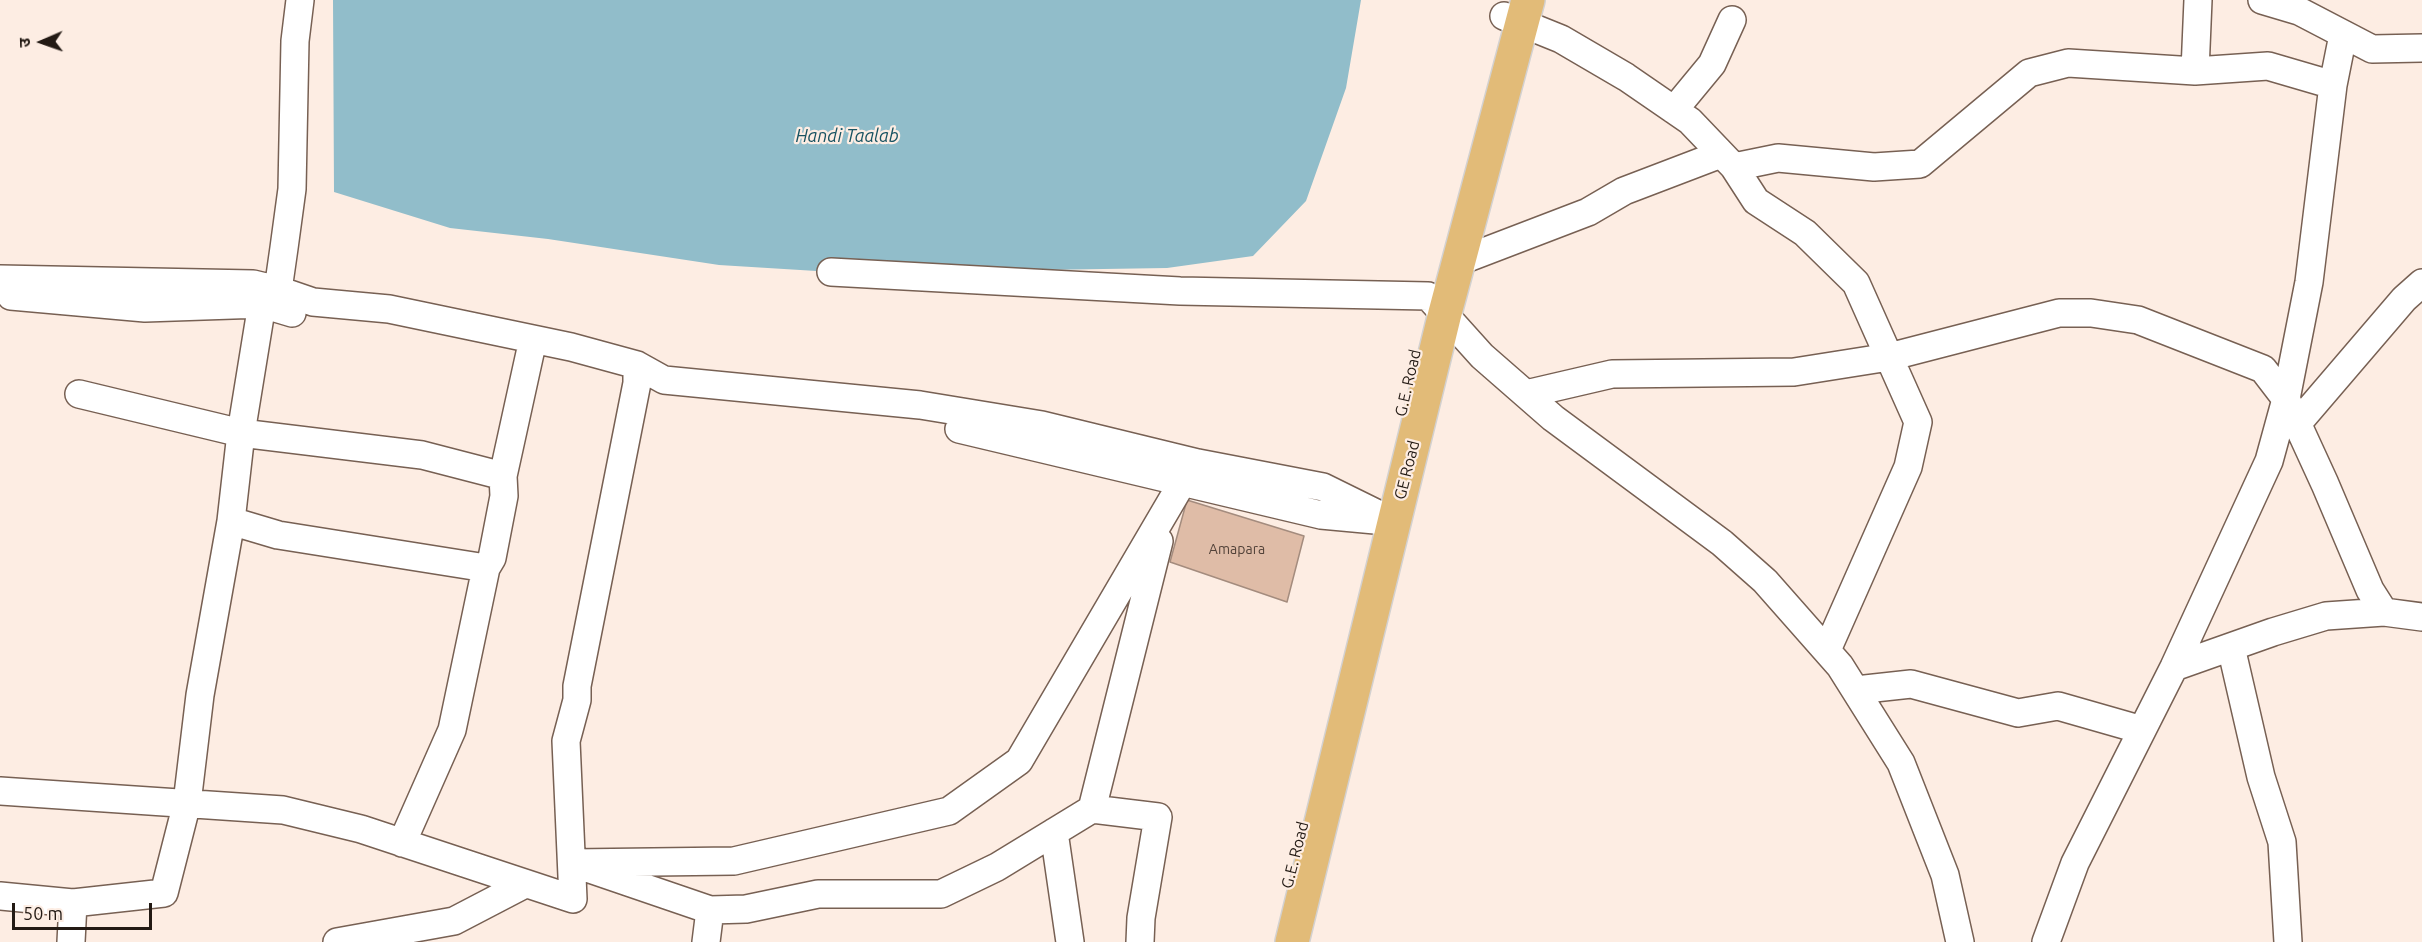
<!DOCTYPE html>
<meta charset="utf-8">
<style>
body{margin:0}
#map{position:relative;width:2422px;height:942px;overflow:hidden;background:#fdede3;font-family:Ubuntu,"Noto Sans Devanagari",sans-serif}
canvas{display:block}
.north{position:absolute;left:12px;top:12px;width:60px;height:60px;-webkit-text-stroke:4px #fdede3;paint-order:stroke;rotate:268deg;font-size:16px;font-weight:700;line-height:24px;text-align:center;color:#231a14}
.north::after{content:'';display:block;margin:auto;width:21px;height:27px;background:#231a14;clip-path:polygon(50% 0,100% 100%,50% 72%,0 100%)}
.scale{position:absolute;left:12px;top:903px;width:140px;height:27px;box-sizing:border-box;border:3px solid #231a14;border-top:0;padding-left:8px;font-size:18px;line-height:21px;white-space:nowrap;color:#231a14;-webkit-text-stroke:4px #fdede3;paint-order:stroke}
</style>
<div id="map">
<canvas width="2422" height="942"></canvas>
<div class="north">उ</div>
<div class="scale">50 m</div>
</div>
<script>
const context = document.querySelector('canvas').getContext('2d');
context.lineJoin = 'round';
function fill(path, color) {
  context.fillStyle = color;
  context.fill(path, 'evenodd');
}
function shape(rows) {
  const path = new Path2D();
  for (const r of rows) {
    path.moveTo(r[0], r[1]);
    for (let i = 2; i < r.length; i += 2) path.lineTo(r[i], r[i + 1]);
  }
  return path;
}
function strokePath(path, color, width, dash) {
  context.strokeStyle = color;
  context.lineWidth = width;
  context.lineCap = dash ? 'butt' : 'round';
  context.setLineDash(dash || []);
  context.stroke(path);
}
function write(font, color, halo, rows, align = 'center') {
  context.font = font + ' Ubuntu,sans-serif';
  context.lineWidth = 4.5;
  context.setLineDash([]);
  context.textBaseline = 'middle';
  context.strokeStyle = halo;
  context.fillStyle = color;
  for (const [text, x, y, turn = 0] of rows) {
    context.save();
    context.translate(x, y);
    context.rotate((+turn || 0) * Math.PI / 180);
    context.textAlign = isNaN(turn) ? turn : align;
    if (halo) context.strokeText(text, 0, 0);
    context.fillText(text, 0, 0);
    context.restore();
  }
}
fill(shape([
 [333,0,1361,0,1346,88,1306,201,1253,256,1167,268,849,273,719,265,548,239,450,228,334,192]
]), '#91bdca');
const building = shape([
 [1187,500,1304,536,1287,602,1170,562,1187,500]
]);
fill(building, '#dfbca7');
strokePath(building, '#a48c7e', 1.5);
const minor = shape([
 [2262,0,2299,11,2372,49,2422,48],
 [1504,16,1561,39,1626,77,1690,121,1734,167,1756,201,1805,233,1856,283,1918,422,1908,467,1827,650],
 [2195,71,2268,66,2333,85],
 [1674,110,1712,64,1732,20],
 [1734,167,1778,158,1874,167,1920,164,2029,73,2068,63,2195,71,2198,0],
 [1460,261,1588,212,1624,191,1721,154],
 [831,272,1180,291,1428,296,1482,356,1553,418,1722,543,1765,581,1840,666,1901,763,1945,875,1960,942],
 [0,279,253,284,278,290,313,302,389,309,571,347,637,365,664,380,920,405,1042,425,1198,463,1323,487,1394,522],
 [11,296,145,308,262,304,292,313],
 [79,394,241,433,422,455,503,476],
 [1526,394,1612,374,1794,372,1889,357,2059,313,2091,313,2138,320,2263,369,2286,399,2325,484,2370,590,2384,612],
 [2297,424,2404,299,2422,283],
 [959,429,1321,515,1375,520],
 [231,521,278,535,486,568],
 [2231,647,2261,777,2282,842,2288,942],
 [2174,667,2273,632,2326,616,2384,612,2422,617],
 [1856,690,1911,684,2018,713,2058,706,2142,730],
 [0,791,283,810,361,829,573,899,566,741,577,700,577,686,637,383,637,365],
 [1092,809,1158,817,1141,918,1140,942],
 [1054,832,1070,942],
 [402,843,452,730,486,568,492,558,504,496,503,476,530,353],
 [572,863,734,861,949,811,1019,761,1182,483,1193,469],
 [590,869,710,910,706,942],
 [0,896,73,903,71,942],
 [73,903,164,893,187,803,200,695,231,521,241,433,262,304,278,290,284,248,292,189,295,41,300,0],
 [710,910,746,909,818,894,941,894,997,867,1092,809,1159,541],
 [337,942,454,921,525,884],
 [2046,942,2075,863,2174,667,2269,461,2286,399,2309,282,2333,85,2343,35]
]);
const major = shape([
 [1292,942,1445,313,1528,0]
]);
strokePath(minor, '#776053', 30);
strokePath(major, '#d3d1d0', 36);
strokePath(minor, '#fff', 27);
strokePath(major, '#e2bb78', 33);
write('14px', '#524239', null, [
 ["Amapara",1237,549]
]);
write('16px', '#231a14', '#fdede3', [
 ["G.E. Road",1408,383,-77],
 ["GE Road",1407,470,-76],
 ["G.E. Road",1295,855,-76]
]);
write('italic 18px', '#185362', '#fdede3', [
 ["Handi Taalab",847,136]
]);
</script>
